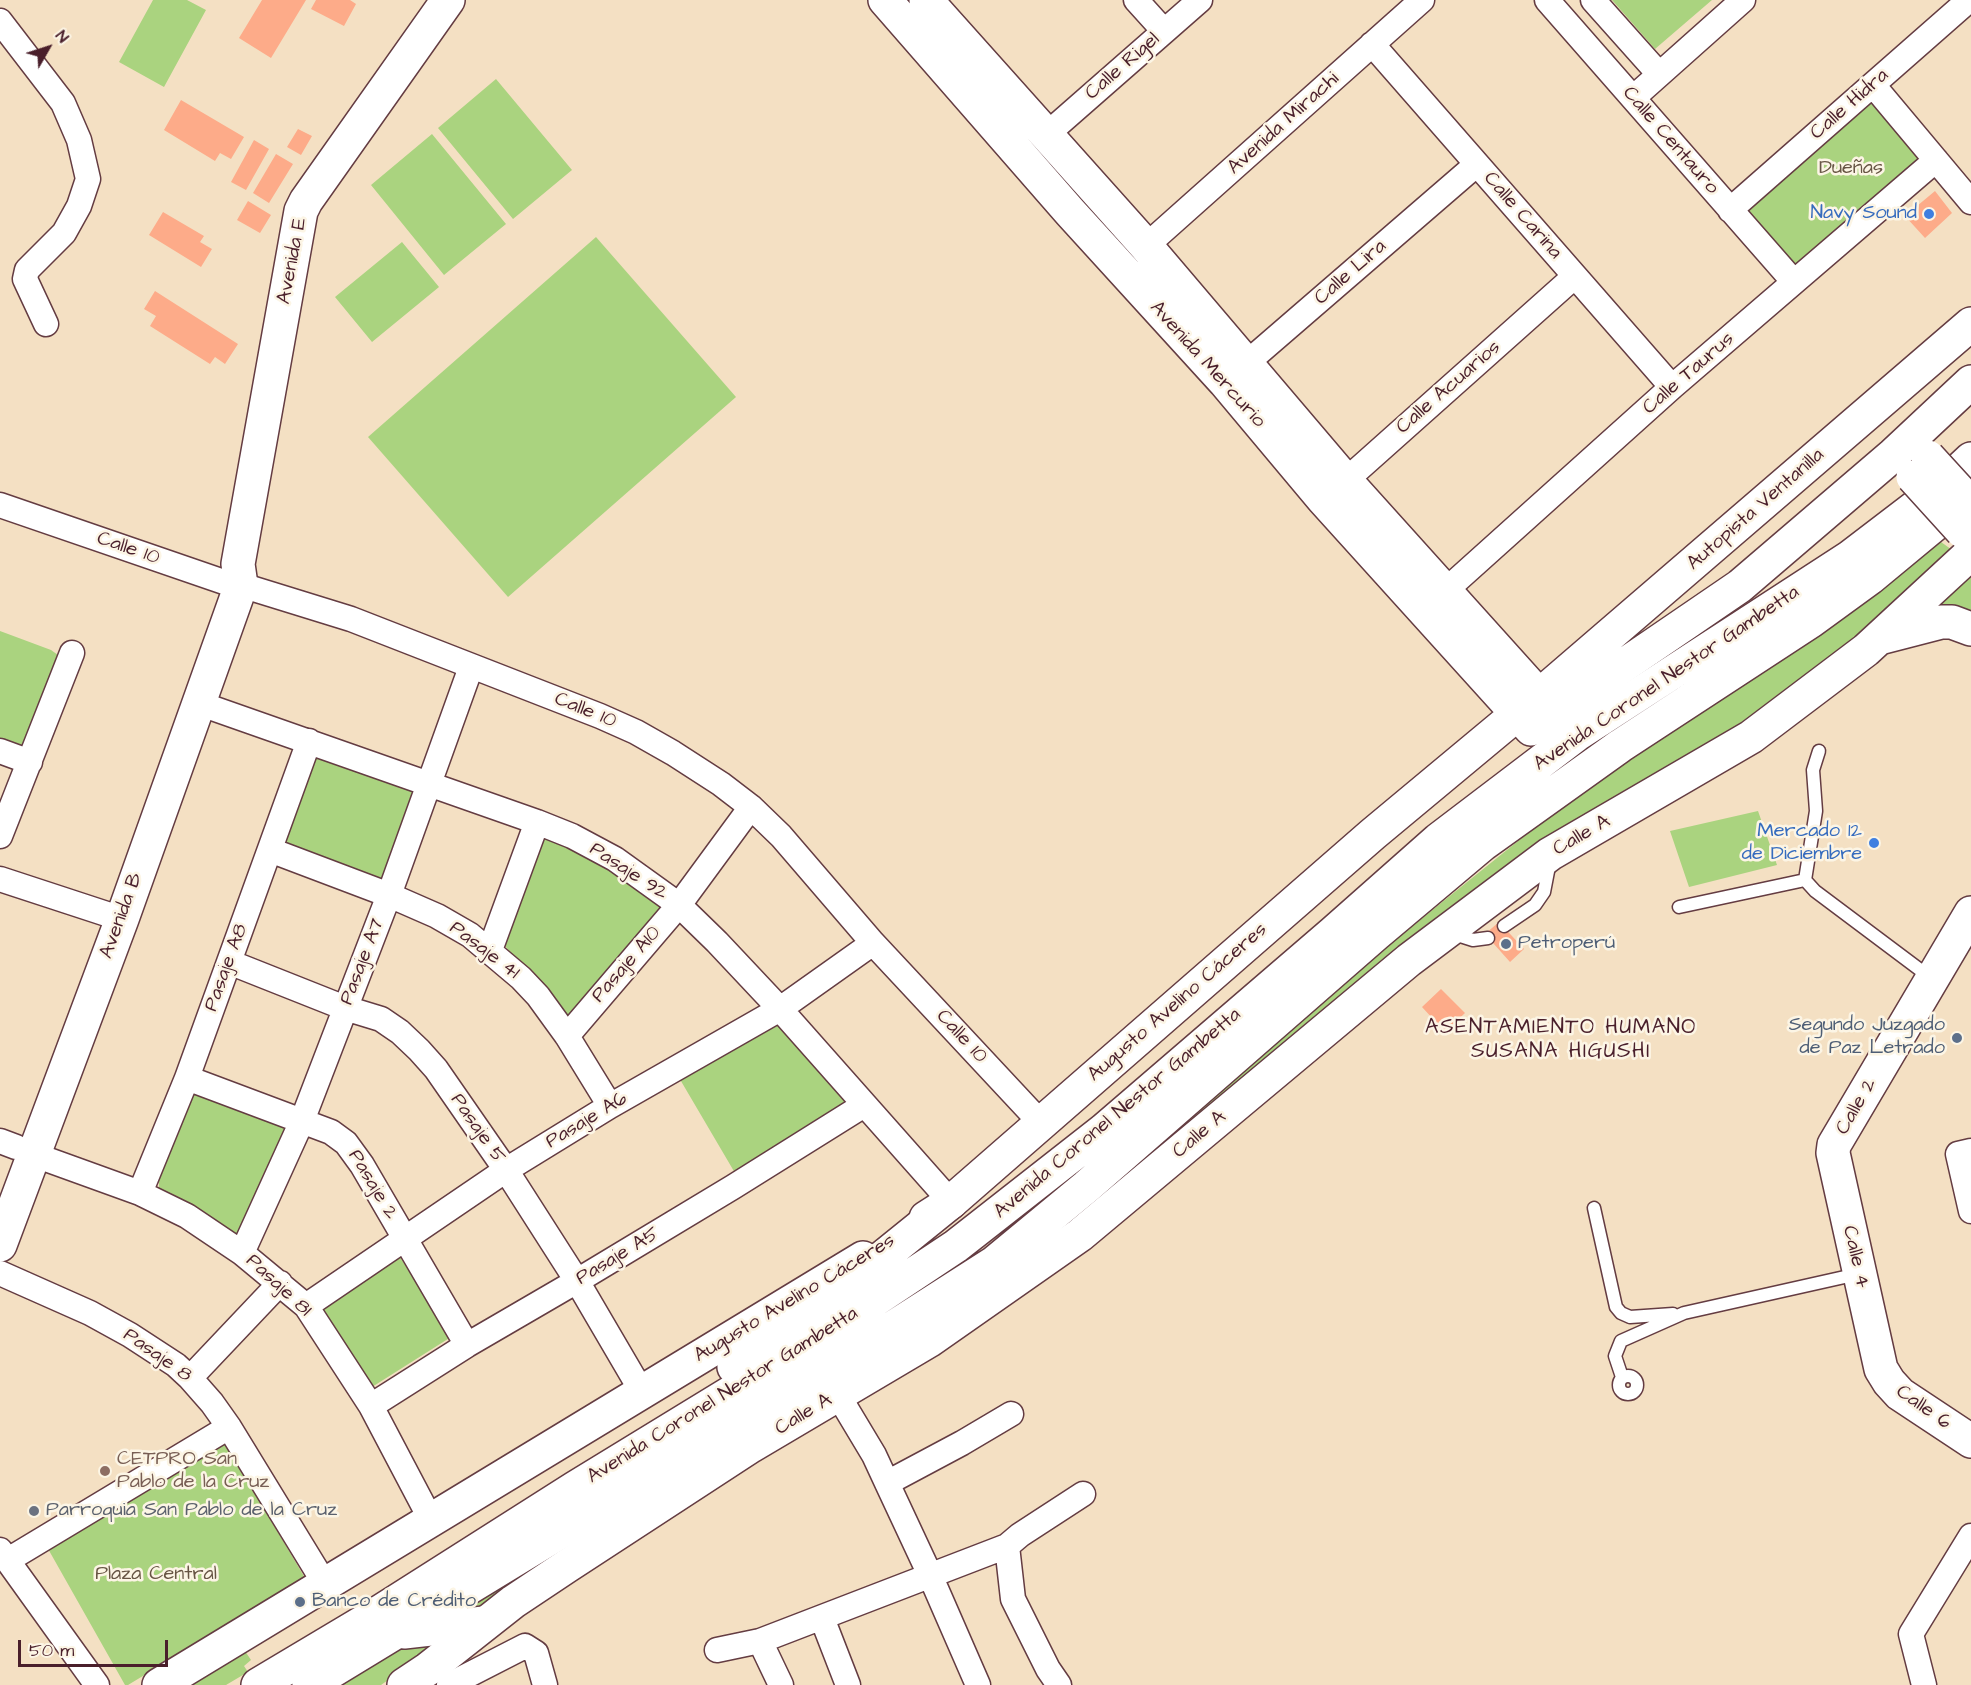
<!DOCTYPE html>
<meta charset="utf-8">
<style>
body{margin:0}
#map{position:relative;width:1971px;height:1685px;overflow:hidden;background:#f4e0c3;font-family:"Architects Daughter",sans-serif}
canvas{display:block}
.north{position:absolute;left:18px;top:18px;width:60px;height:60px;-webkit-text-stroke:4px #fcf5e5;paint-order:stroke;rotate:51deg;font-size:16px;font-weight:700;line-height:24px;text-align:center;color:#4a1f2b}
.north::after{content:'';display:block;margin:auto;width:21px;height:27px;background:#4a1f2b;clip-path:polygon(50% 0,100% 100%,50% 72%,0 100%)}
.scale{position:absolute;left:18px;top:1640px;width:150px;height:27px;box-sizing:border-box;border:3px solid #4a1f2b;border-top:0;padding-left:8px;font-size:18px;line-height:21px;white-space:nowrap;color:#4a1f2b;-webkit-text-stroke:4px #fcf5e5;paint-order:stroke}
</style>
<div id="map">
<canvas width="1971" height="1685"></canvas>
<div class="north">N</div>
<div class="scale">50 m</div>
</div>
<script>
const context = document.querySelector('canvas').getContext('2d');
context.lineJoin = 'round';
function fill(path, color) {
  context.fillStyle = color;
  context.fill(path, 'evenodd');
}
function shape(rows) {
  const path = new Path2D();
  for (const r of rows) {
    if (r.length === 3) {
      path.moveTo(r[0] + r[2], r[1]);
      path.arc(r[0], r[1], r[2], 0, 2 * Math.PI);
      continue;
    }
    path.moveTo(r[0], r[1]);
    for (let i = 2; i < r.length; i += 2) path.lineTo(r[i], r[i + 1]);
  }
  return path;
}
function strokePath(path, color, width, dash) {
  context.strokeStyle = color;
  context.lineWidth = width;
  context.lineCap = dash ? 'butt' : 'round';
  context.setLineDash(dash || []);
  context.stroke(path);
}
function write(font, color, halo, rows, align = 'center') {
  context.font = font + ' "Architects Daughter",sans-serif';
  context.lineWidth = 5;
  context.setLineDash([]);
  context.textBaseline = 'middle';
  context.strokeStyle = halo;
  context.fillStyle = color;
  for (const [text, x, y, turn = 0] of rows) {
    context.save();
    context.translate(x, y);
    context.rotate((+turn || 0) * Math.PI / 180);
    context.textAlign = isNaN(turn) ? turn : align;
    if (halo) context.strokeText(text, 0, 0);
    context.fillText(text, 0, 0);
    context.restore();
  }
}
fill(shape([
 [153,0,187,0,206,10,164,87,119,62],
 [1612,0,1712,0,1655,49],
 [496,79,572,170,513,219,438,128],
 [1868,89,1932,163,1794,282,1736,205],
 [432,134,506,224,444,275,371,185],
 [596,237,736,397,508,597,368,437],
 [402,242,439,287,372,342,335,297],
 [1941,542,1955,552,1882,621,1795,692,1726,736,1608,805,1541,849,1441,922,1314,1025,1139,1176,1042,1252,916,1337,568,1547,497,1601,456,1611,579,1533,836,1379,990,1278,1070,1217,1178,1128,1364,965,1528,833,1637,754,1856,604],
 [1971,576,1971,610,1937,605],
 [0,631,51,650,58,655,61,661,30,750,0,747],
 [312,756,419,788,384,885,287,849,283,838],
 [1758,811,1777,865,1689,887,1670,831],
 [551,831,669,904,572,1022,504,945,542,837],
 [782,1017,855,1101,735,1173,678,1076],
 [193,1092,283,1123,288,1130,236,1240,159,1192,159,1179],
 [398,1254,451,1337,372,1387,319,1304],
 [224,1441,305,1578,128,1685,125,1685,47,1547],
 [447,1639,381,1685,335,1685,403,1644],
 [243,1648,251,1660,244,1666,248,1672,226,1685,181,1685]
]), '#aad37f');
fill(shape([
 [262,0,306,0,271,58,239,38],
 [316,0,350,0,356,4,344,26,311,9],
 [181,100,244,137,231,159,220,153,215,161,164,130],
 [298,129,312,136,301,155,287,147],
 [254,140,269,149,246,190,231,182],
 [276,154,293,164,269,203,253,193],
 [1935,191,1952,213,1925,238,1905,216],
 [248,201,271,215,260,233,237,220],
 [163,212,204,236,200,242,212,249,201,267,149,235],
 [155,291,238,344,225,364,215,357,210,364,150,326,156,316,144,309],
 [1499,922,1524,949,1510,962,1485,934],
 [1441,989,1465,1013,1445,1032,1422,1007]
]), '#fdab89');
const lane = shape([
 [1819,751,1813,770,1816,811,1805,880,1815,891,1931,978],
 [1679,907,1805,880],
 [1504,926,1535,905,1544,892,1550,861],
 [1451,933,1473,940,1488,938],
 [1594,1208,1616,1307,1621,1313,1630,1317,1673,1314],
 [1628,1385,9],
 [1622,1377,1615,1356,1621,1341,1684,1313,1858,1274]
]);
const street = shape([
 [1136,0,1164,31],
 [1547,0,1794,282],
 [1593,0,1659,74],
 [0,21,63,103,79,140,88,179,79,206,64,233,27,270,25,279,46,324],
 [1372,44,1672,387],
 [1873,85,1971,202],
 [1633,98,1743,0],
 [1046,135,1200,0],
 [1730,210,1969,0],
 [1146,246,1422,0],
 [1234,374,1477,164],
 [1335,490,1575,276],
 [0,505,224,582,241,585,351,619,600,716,636,732,673,753,721,784,751,807,781,836,873,943,1041,1123],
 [1445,591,1672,387,1936,160],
 [198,703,537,822,572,836,615,859,679,905,717,942,780,1009,951,1202],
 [0,751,30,762],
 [0,836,72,653],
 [270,850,389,895,437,916,470,935,521,978,538,996,567,1036,610,1106],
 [0,879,122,919],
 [490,950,537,822],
 [229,962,345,1008,381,1019,400,1032,419,1050,436,1069,506,1170,577,1281,642,1392],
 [567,1036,679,905,751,807],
 [187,1078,331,1132,346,1143,362,1165,467,1345],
 [0,1141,16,1147],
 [1971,1151,1958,1154,1971,1211],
 [32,1154,140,1193,187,1216,242,1253,306,1306,371,1406,431,1520],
 [140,1193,187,1078,309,741],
 [242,1253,302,1121,389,895,471,667],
 [0,1273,90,1313,130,1335,176,1365,190,1378,212,1403,229,1427,325,1584],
 [306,1306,506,1170,610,1106,780,1009,873,943],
 [190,1378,280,1283],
 [838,1395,874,1455,887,1483,930,1575,978,1685],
 [371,1406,467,1345,577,1281,733,1187,864,1105],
 [887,1483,962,1443,1011,1414],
 [1007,1546,1013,1599,1048,1669,1059,1685],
 [0,1550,97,1685],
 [8,1560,229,1427],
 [822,1618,848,1685],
 [760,1641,781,1685],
 [717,1650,760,1641,1007,1546,1020,1535,1083,1494],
 [449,1685,525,1646,536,1653,545,1685],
 [1924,1685,1911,1634,1971,1536]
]);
const secondary = shape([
 [885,0,1070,212,1225,382,1323,499,1531,729],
 [926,0,1146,246,1345,480,1553,711],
 [1883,637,1941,622,1952,622,1971,629],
 [1535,726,1740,586,1893,455,1971,382],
 [1971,913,1834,1145,1833,1153,1881,1369,1889,1382,1900,1394,1971,1441],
 [926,1218,951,1202,1373,834,1540,695,1971,324],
 [0,1245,122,919,241,585,238,564,301,211,306,201,448,0],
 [159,1685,863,1258],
 [404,1685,428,1669,513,1602,567,1566,751,1446,930,1340,1080,1235,1409,960,1550,854,1751,737,1866,650,1971,553]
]);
const highway = shape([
 [734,1367,852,1282,951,1202],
 [404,1632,484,1623],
 [258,1685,372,1617,575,1488,789,1357,956,1246,1104,1130,1333,933,1438,840,1576,735,1850,557,1939,489,1971,459],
 [309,1685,833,1366,994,1263,1086,1187,1376,934,1483,844,1620,746,1811,621,1870,578,1969,496]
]);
strokePath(lane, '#643c42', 15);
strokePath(street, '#643c42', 27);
strokePath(secondary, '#643c42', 36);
strokePath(highway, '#643c42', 36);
strokePath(lane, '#fff', 12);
strokePath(street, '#fff', 24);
strokePath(secondary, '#fff', 33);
strokePath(highway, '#fff', 33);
const secondaryBridge = shape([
 [1928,457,1971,504],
 [1913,477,1962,531]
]);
strokePath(secondaryBridge, '#643c42', 36, []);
strokePath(secondaryBridge, '#fff', 33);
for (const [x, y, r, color] of [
 [1929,214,6,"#3f7fe0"],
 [1874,843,6,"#3f7fe0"],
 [1506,944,6,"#5c6f8a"],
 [1957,1038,6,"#5c6f8a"],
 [105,1471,6,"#8d6e63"],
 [34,1511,6,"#6b7280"],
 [300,1602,6,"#5c6f8a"]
]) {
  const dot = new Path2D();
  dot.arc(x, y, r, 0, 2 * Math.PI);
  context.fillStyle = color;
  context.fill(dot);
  strokePath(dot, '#fcf5e5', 2);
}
write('20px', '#4a1f2b', '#fcf5e5', [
 ["Calle Rigel",1123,67,-41],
 ["Calle Hidra",1850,105,-41],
 ["Avenida Mirachi",1284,124,-42],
 ["Calle Centauro",1670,141,49],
 ["Calle Carina",1522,216,49],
 ["Avenida E",293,261,-79],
 ["Calle Lira",1351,273,-41],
 ["Avenida Mercurio",1207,365,48],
 ["Calle Taurus",1689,374,-41],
 ["Calle Acuarios",1449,388,-41],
 ["Autopista Ventanilla",1756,510,-41],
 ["Calle 10",128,549,19],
 ["Avenida Coronel Nestor Gambetta",1667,679,-34],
 ["Calle 10",585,711,22],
 ["Calle A",1582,836,-30],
 ["Pasaje 92",628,872,33],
 ["Avenida B",122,916,-70],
 ["Pasaje 41",484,951,37],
 ["Pasaje A7",363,962,-69],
 ["Pasaje A10",627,965,-49],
 ["Pasaje A8",227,968,-70],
 ["Augusto Avelino Cáceres",1178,1003,-41],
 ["Calle 10",961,1037,47],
 ["Calle 2",1857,1107,-60],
 ["Avenida Coronel Nestor Gambetta",1118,1114,-40],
 ["Pasaje A6",587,1121,-31],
 ["Pasaje 5",477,1129,55],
 ["Calle A",1200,1135,-40],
 ["Pasaje 2",372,1185,59],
 ["Pasaje A5",618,1257,-31],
 ["Calle 4",1855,1257,77],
 ["Pasaje 81",278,1286,43],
 ["Augusto Avelino Cáceres",795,1299,-31],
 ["Pasaje 8",157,1356,35],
 ["Avenida Coronel Nestor Gambetta",723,1396,-32],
 ["Calle 6",1923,1408,35],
 ["Calle A",804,1415,-31]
]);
write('20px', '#675544', '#fcf5e5', [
 ["Dueñas",1851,169],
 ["Plaza Central",156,1575]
]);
write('20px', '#366cbe', '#fcf5e5', [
 ["Navy Sound",1917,214],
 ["Mercado 12",1862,832],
 ["de Diciembre",1862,855]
], 'right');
write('20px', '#4e5e75', '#fcf5e5', [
 ["Petroperú",1518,944],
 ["Segundo Juzgado",1945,1026,"right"],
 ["de Paz Letrado",1945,1049,"right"],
 ["Banco de Crédito",312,1602]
], 'left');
write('20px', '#785e54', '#fcf5e5', [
 ["CETPRO San",117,1460],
 ["Pablo de la Cruz",117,1483]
], 'left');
write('20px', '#5b616d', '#fcf5e5', [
 ["Parroquia San Pablo de la Cruz",46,1511]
], 'left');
context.letterSpacing = '1.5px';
write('21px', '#4a1f2b', '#fcf5e5', [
 ["ASENTAMIENTO HUMANO",1561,1029],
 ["SUSANA HIGUSHI",1561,1053]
]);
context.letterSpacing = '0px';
</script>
